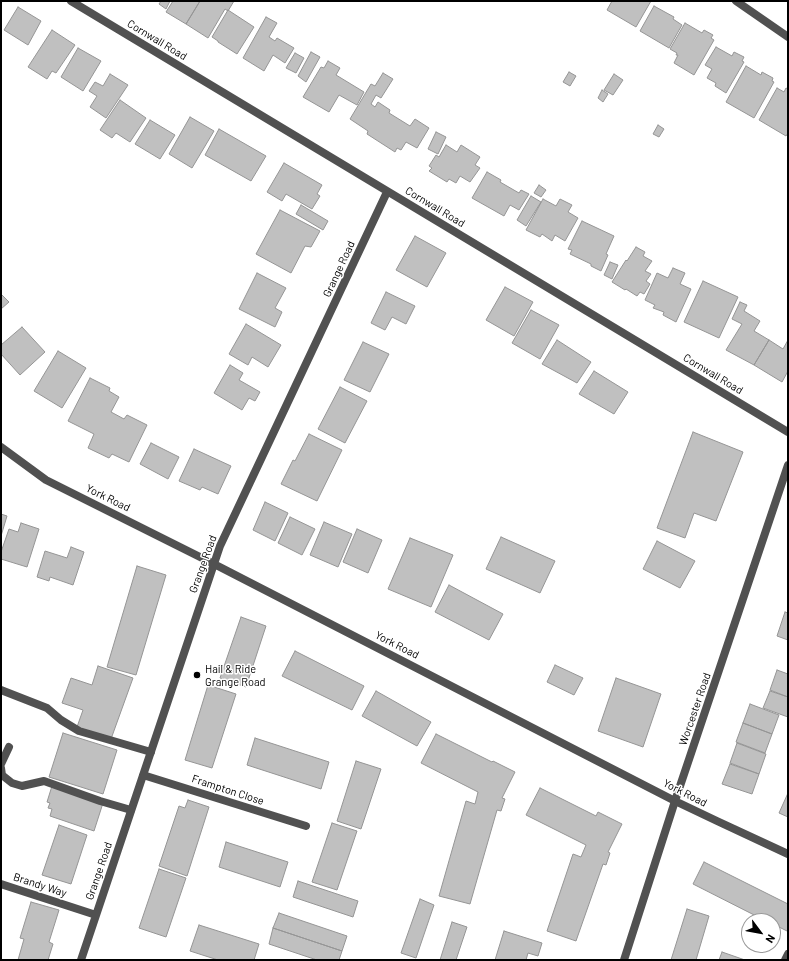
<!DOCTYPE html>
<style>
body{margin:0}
#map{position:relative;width:789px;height:961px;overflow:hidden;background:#fff;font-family:Barlow,sans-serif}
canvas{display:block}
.frame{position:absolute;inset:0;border:2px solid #000;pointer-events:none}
.north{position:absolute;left:741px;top:913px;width:40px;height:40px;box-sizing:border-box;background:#fff;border:1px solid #999;border-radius:50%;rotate:122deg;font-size:11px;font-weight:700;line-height:16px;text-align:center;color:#000}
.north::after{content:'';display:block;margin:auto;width:14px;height:18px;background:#000;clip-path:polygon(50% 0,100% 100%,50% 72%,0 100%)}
</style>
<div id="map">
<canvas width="789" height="961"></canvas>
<div class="frame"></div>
<div class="north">N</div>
</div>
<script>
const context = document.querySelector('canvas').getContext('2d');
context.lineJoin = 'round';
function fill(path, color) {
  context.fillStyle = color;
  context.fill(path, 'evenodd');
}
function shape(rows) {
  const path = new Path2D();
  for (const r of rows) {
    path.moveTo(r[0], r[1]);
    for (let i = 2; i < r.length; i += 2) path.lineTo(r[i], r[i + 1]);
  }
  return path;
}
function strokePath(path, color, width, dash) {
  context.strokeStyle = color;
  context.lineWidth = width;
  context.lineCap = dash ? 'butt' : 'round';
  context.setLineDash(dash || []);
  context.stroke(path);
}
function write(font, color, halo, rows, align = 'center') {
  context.font = font + ' Barlow,sans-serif';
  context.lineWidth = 3;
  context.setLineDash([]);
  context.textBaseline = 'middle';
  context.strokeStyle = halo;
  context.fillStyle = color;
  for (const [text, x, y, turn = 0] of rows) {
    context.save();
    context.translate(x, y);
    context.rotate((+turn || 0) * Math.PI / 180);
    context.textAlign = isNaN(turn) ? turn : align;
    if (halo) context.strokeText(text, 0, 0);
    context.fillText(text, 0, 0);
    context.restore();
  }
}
const building = shape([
 [161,1,170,1,166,9,159,4,161,1],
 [173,1,200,1,186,24,166,12,173,1],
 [200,1,234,1,228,11,225,9,208,38,186,24,200,1],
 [612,1,651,1,636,27,607,10,612,1],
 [654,6,674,17,673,19,682,25,669,48,640,31,654,6],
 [18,7,41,21,28,45,4,30,18,7],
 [228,10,254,27,237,54,218,42,218,41,212,37,228,10],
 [266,17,277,23,269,37,275,41,277,38,294,48,285,63,273,55,264,71,243,58,266,17],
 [685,23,702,33,704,30,713,35,711,38,714,40,694,75,674,63,678,55,676,55,677,53,670,49,685,23],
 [52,30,75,45,56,73,52,71,47,79,28,67,52,30],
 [716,47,732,56,734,52,744,57,742,61,744,62,726,93,715,86,716,83,707,78,712,69,705,65,716,47],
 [78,48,101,61,83,91,61,77,78,48],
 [311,52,320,57,306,82,298,76,311,52],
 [295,53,304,58,296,73,286,68,295,53],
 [328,61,340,68,336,75,364,92,357,105,339,95,329,112,303,97,321,67,324,68,328,61],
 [746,66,761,75,762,72,773,78,772,81,774,82,754,118,726,102,746,66],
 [569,72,576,76,570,86,563,82,569,72],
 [383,73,393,79,381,98,376,95,371,104,375,107,378,102,390,110,389,113,410,126,415,119,429,128,417,148,406,142,401,150,397,148,395,152,367,134,368,131,350,119,371,84,375,86,383,73],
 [110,74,128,85,106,118,90,107,97,96,89,91,95,82,103,86,110,74],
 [614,74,623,80,613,95,604,90,614,74],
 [777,88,784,92,786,88,788,89,788,133,786,136,759,120,777,88],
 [602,90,608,94,603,102,598,98,602,90],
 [120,100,146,118,130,142,116,133,112,138,100,130,120,100],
 [190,117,214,131,192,168,169,154,190,117],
 [150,120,175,135,160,159,135,144,150,120],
 [658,125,664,129,659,137,653,134,658,125],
 [219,129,266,156,251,181,205,155,219,129],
 [436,132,446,137,438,154,428,149,436,132],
 [446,145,457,152,461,145,480,157,475,165,480,168,470,182,460,176,456,183,449,179,447,182,429,171,432,168,429,166,436,155,439,157,446,145],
 [284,163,322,185,317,194,320,196,312,209,286,194,282,201,267,192,284,163],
 [487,172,501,180,500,182,519,193,521,190,529,194,519,210,510,205,504,216,472,198,487,172],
 [539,185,546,190,541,197,534,193,539,185],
 [531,196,541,202,526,226,517,220,531,196],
 [543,199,556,206,560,199,572,205,568,212,578,218,565,241,555,235,552,241,542,234,540,237,526,230,543,199],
 [301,205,328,221,323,230,296,214,301,205],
 [280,210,320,231,311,247,305,246,291,273,256,254,280,210],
 [582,221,614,236,606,254,608,255,601,271,591,266,591,264,570,254,572,250,568,249,582,221],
 [415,236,446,253,427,287,396,270,415,236],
 [636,247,645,252,643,256,652,261,645,271,651,274,646,281,650,284,644,294,640,292,637,296,626,289,625,290,612,282,626,260,627,261,636,247],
 [610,262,618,265,612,279,604,275,610,262],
 [673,268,685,273,680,284,691,289,676,322,663,315,664,312,653,308,655,305,645,300,657,273,668,278,673,268],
 [257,273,286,288,275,308,282,312,275,327,239,309,257,273],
 [703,281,738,297,719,338,684,322,703,281],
 [505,287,533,302,514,336,486,320,505,287],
 [386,292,415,306,406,324,392,317,385,330,371,323,386,292],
 [1,294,9,302,1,309,1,294],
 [740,302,747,305,744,311,760,321,754,331,769,340,754,365,726,350,742,324,732,319,740,302],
 [531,310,559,325,540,359,512,343,531,310],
 [246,324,281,345,268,367,252,357,248,365,229,354,246,324],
 [22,327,45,352,20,375,1,354,1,345,22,327],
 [557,340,591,362,577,383,542,364,557,340],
 [769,340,783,349,788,340,788,371,782,382,754,365,769,340],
 [363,342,389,354,370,392,344,380,363,342],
 [58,351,86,368,62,408,34,391,58,351],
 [230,365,243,373,239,380,260,392,255,401,249,398,242,410,214,393,230,365],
 [594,371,628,392,614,414,579,394,594,371],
 [90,378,110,388,109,391,119,397,111,412,124,419,127,415,147,425,129,462,112,454,109,458,88,448,94,434,68,421,90,378],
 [340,387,367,401,345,443,318,429,340,387],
 [693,432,743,452,716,521,694,513,685,538,657,528,693,432],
 [309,434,342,450,317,501,281,484,293,460,295,461,309,434],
 [151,443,179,457,168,479,140,464,151,443],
 [194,449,231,466,218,494,202,487,200,490,179,481,194,449],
 [265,502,288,513,275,541,253,530,265,502],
 [1,514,7,516,1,536,1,514],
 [290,517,315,529,302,555,278,543,290,517],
 [324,522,352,534,338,567,310,555,324,522],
 [21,523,39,529,27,567,1,559,1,552,9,529,18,532,21,523],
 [357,529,382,540,368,573,343,562,357,529],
 [501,537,555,561,540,593,486,569,501,537],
 [410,538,453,555,431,607,388,589,410,538],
 [657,541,695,561,680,588,643,569,657,541],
 [71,547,84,552,73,585,50,577,49,581,37,577,45,551,67,558,71,547],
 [137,566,166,575,136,675,107,667,137,566],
 [449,585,503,614,489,640,435,612,449,585],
 [785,612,788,613,788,640,777,636,785,612],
 [241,617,266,626,246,687,220,678,241,617],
 [295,651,364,686,352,710,282,676,295,651],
 [555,665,583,678,574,695,547,682,555,665],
 [98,666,133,678,111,739,77,727,83,710,62,703,71,678,92,685,98,666],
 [777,670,788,674,788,697,770,690,777,670],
 [616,678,661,694,643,747,598,731,616,678],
 [208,685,236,694,212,768,185,760,208,685],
 [376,691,431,722,417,746,362,716,376,691],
 [770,691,788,697,788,717,763,708,770,691],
 [750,704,779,715,772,734,743,723,750,704],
 [743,723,772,734,765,753,736,742,743,723],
 [63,733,117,750,103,794,49,777,63,733],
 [436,734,492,762,493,761,515,772,502,798,505,799,501,811,497,810,470,904,439,896,466,801,475,804,478,792,421,763,436,734],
 [255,738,329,762,321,789,247,765,255,738],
 [737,743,766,754,759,774,730,763,737,743],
 [356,761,381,769,361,829,337,821,356,761],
 [730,764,759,774,752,794,722,784,730,764],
 [52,786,103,803,94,831,50,816,52,809,48,808,50,803,47,802,52,786],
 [540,788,596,816,598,812,622,824,608,852,610,853,606,865,603,864,576,941,547,931,573,854,581,857,586,845,526,815,540,788],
 [788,793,788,817,779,813,788,793],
 [188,800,209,807,187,876,159,866,179,806,185,808,188,800],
 [332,823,357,831,337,890,312,882,332,823],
 [59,825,87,835,71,884,42,875,59,825],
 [226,842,288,862,280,887,219,867,226,842],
 [704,862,788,904,788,929,787,931,773,924,773,921,766,921,693,884,704,862],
 [159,869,186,878,166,937,139,928,159,869],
 [298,881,358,901,353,917,293,897,298,881],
 [420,899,434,905,416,958,401,953,420,899],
 [31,902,59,910,49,942,53,944,48,960,18,960,24,939,20,938,31,902],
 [687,909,709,916,696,960,671,960,687,909],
 [279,913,347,936,342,951,273,928,279,913],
 [452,922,467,927,456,960,440,960,452,922],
 [199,925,259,944,254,960,218,960,190,951,199,925],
 [273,928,342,951,339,960,317,960,269,944,273,928],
 [504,931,542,943,538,956,528,953,526,960,495,960,504,931],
 [722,952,745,960,719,960,722,952]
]);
fill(building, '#c0c0c0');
strokePath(building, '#959595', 1);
strokePath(shape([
 [1,690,47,708,61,720,79,731,151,752],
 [1,764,9,747],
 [1,768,2,775,12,783,22,786,44,781,100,801,131,810],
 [785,960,788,954]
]), '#515151', 8);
strokePath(shape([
 [71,1,788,432],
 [736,1,788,37],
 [1,447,46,480,214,564,675,801,717,821,788,854],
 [143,775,306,826],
 [1,884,96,915],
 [81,960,220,546,387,192],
 [624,960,675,801,788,465]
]), '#515151', 8);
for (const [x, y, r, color] of [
 [197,675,4,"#000"]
]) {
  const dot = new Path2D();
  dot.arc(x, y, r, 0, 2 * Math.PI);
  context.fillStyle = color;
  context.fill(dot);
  strokePath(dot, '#fff', 1.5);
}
write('11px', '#000', '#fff', [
 ["Cornwall Road",157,40,31],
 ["Cornwall Road",435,207,31],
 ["Grange Road",339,269,-65],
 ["Cornwall Road",713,374,31],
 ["York Road",108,498,26],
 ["Grange Road",203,564,-70],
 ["York Road",397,645,27],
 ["Worcester Road",695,709,-71],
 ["Frampton Close",228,790,18],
 ["York Road",685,793,27],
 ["Grange Road",99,871,-71],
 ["Brandy Way",40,885,18]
]);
write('11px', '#000', '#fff', [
 ["Hail & Ride",205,669],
 ["Grange Road",205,682]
], 'left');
</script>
